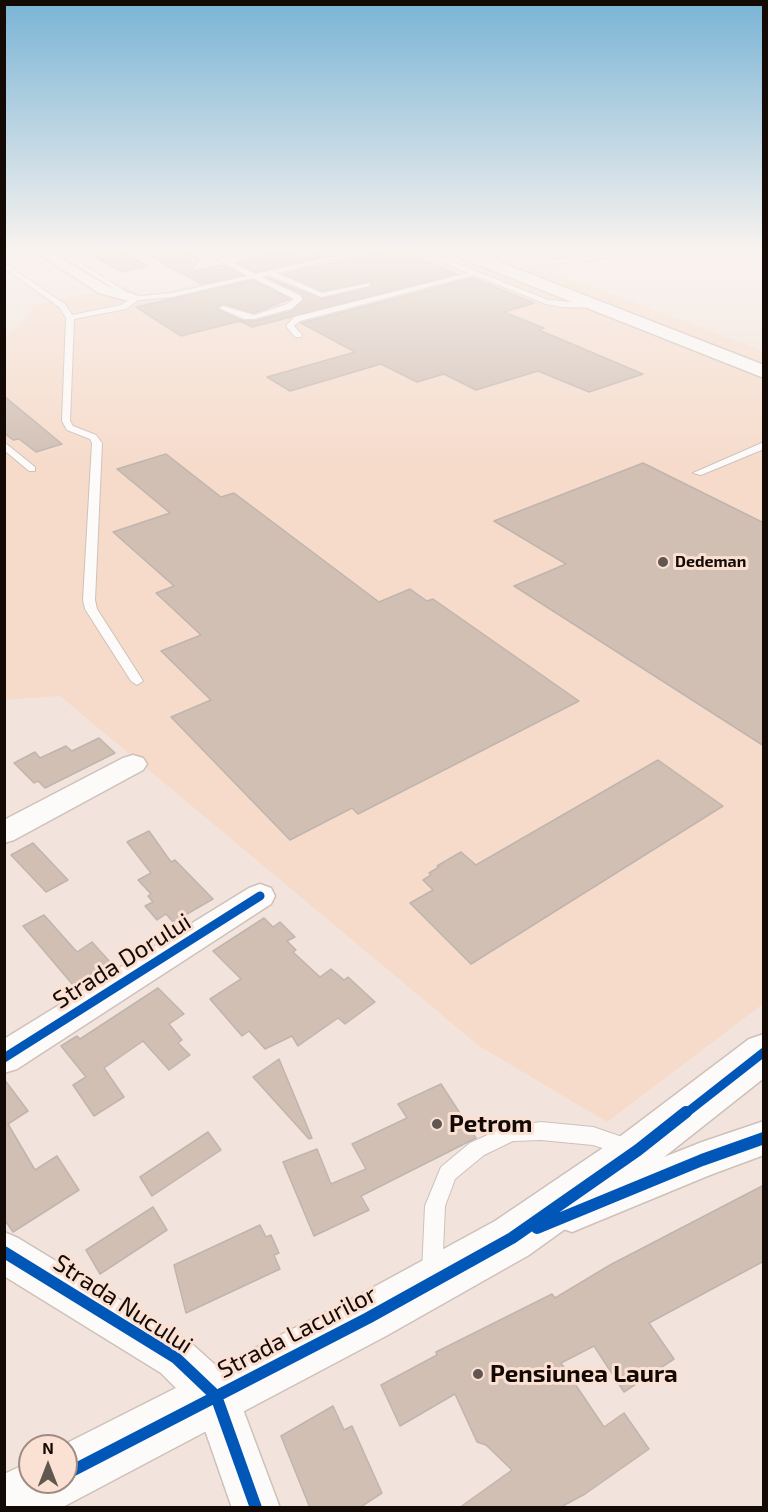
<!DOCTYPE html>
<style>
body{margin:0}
#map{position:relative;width:768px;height:1512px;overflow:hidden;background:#f2e4dc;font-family:"Exo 2",sans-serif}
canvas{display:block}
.frame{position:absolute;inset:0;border:6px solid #140a05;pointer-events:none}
.north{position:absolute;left:18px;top:1434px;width:60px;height:60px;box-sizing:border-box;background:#fbe1d3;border:2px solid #9f8b81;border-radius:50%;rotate:0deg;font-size:16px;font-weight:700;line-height:24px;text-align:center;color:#140a05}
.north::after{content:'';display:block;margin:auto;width:21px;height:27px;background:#625650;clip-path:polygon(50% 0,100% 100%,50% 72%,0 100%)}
</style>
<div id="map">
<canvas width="768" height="1512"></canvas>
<div class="frame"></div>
<div class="north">N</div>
</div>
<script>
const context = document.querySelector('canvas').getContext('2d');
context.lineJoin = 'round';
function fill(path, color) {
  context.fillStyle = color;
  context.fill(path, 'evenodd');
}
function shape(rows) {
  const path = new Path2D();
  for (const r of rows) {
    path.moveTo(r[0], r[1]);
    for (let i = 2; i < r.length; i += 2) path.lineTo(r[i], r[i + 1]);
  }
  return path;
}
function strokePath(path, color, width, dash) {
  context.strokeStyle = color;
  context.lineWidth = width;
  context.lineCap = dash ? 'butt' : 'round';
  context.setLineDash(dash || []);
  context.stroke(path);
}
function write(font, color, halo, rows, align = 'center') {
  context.font = font + ' "Exo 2",sans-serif';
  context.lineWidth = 6;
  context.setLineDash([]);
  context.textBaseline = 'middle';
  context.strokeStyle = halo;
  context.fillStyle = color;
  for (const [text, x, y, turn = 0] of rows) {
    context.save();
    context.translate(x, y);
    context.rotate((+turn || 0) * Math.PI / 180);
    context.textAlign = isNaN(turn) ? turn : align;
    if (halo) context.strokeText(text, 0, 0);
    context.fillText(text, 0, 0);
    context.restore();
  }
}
fill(shape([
 [216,251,635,251,556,273,763,351,763,1004,607,1122,479,1046,60,696,5,700,4,337,24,322,34,305,124,286,135,292,145,294,164,292,253,270]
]), '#f6dbcb');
const building = shape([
 [84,251,121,251,147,266,122,272,84,251],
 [141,251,185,251,200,259,190,272,222,265,242,275,201,284,141,251],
 [301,251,309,251,321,257,255,272,236,262,273,253,279,256,301,251],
 [387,251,403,251,456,274,252,327,240,321,181,336,136,307,253,280,290,299,254,313,224,304,217,307,218,310,243,321,255,321,292,311,304,299,302,294,268,278,322,299,370,288,373,283,371,281,322,291,284,274,387,251],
 [473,278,534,303,504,312,544,328,539,330,643,374,589,392,538,371,476,390,444,374,417,382,381,364,290,391,267,377,355,352,301,323,473,278],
 [4,396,62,444,36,452,19,439,13,440,4,433,4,396],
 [166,454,221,497,234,493,379,602,410,589,427,601,433,599,579,701,358,814,352,808,290,840,171,717,211,700,161,651,201,635,156,593,174,586,113,532,170,513,117,469,166,454],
 [643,463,764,523,764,746,514,586,566,564,494,521,643,463],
 [99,738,115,753,45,788,38,781,34,783,14,763,35,752,40,758,66,746,72,751,99,738],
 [658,760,723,806,471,964,410,903,433,890,423,880,431,875,429,873,439,867,437,866,461,852,476,865,658,760],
 [149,831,171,862,175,860,213,899,173,922,166,914,157,920,145,906,153,902,148,896,151,894,138,880,151,873,127,842,149,831],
 [33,843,68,880,46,892,11,855,33,843],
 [44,915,77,952,92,942,110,962,73,985,23,926,44,915],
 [264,918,273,927,280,922,295,937,287,941,296,950,293,952,320,977,331,969,344,980,348,977,375,1002,345,1024,338,1018,298,1046,292,1036,265,1049,249,1031,242,1036,210,999,241,979,213,951,264,918],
 [158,988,184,1014,169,1024,182,1040,178,1043,190,1055,169,1070,143,1041,104,1068,124,1097,94,1116,73,1085,86,1077,61,1046,77,1036,80,1039,158,988],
 [279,1059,312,1138,309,1139,253,1077,279,1059],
 [4,1079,28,1111,8,1124,35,1170,57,1156,79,1190,13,1232,4,1219,4,1079],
 [441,1084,476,1138,361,1196,369,1210,314,1236,283,1162,317,1149,331,1184,366,1169,352,1144,407,1118,398,1104,441,1084],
 [208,1132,221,1150,152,1196,140,1177,208,1132],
 [764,1185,764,1261,649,1323,674,1359,624,1392,594,1346,561,1363,604,1427,624,1413,649,1449,585,1494,559,1508,459,1508,512,1470,486,1445,477,1442,455,1394,400,1426,381,1385,437,1355,436,1352,552,1294,555,1298,610,1265,764,1185],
 [153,1207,167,1230,100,1274,86,1250,153,1207],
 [260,1225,266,1237,271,1235,279,1253,274,1255,280,1269,186,1313,174,1265,260,1225],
 [333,1406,344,1430,352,1426,382,1493,359,1508,310,1508,281,1436,333,1406]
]);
fill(building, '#d1bfb4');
strokePath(building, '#c0b5ae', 1.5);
const lane = shape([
 [55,251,62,251,131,295,142,296,172,293,248,276,201,251,209,251,255,274,356,251,367,251,277,273,322,293,371,283,369,286,321,297,269,275,261,277,301,296,302,300,291,309,254,319,244,319,219,308,223,306,254,315,285,305,294,299,253,278,172,297,138,300,126,309,74,319,70,421,73,426,96,435,102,443,95,600,97,609,143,681,137,685,131,681,85,609,83,600,92,443,90,439,67,430,62,421,66,318,59,307,4,268,4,263,65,304,72,315,121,305,130,299,55,251],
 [417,251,426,251,548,300,597,304,601,306,597,308,562,307,546,304,474,275,300,321,294,326,302,335,301,337,295,337,286,326,294,317,468,273,417,251],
 [480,251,487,251,497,259,501,268,497,268,492,261,480,251],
 [515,251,524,251,550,260,561,260,540,251,549,251,567,260,624,251,597,260,549,264,515,251],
 [4,442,35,467,35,471,29,471,4,450,4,442],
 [764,442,764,449,701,475,693,473,764,442],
 [541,1122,593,1127,634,1141,636,1147,634,1153,627,1156,593,1145,541,1140,513,1141,484,1155,455,1179,445,1206,442,1273,439,1280,432,1283,425,1280,422,1273,425,1206,441,1167,470,1143,505,1127,541,1122]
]);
const street = shape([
 [34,251,49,251,109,287,134,294,136,297,129,301,99,293,34,251],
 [133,755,143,758,147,764,143,770,14,840,4,843,4,820,123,758,133,755],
 [260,884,271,888,275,896,271,904,17,1069,4,1073,4,1039,249,888,260,884],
 [764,1121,764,1155,710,1175,572,1232,558,1227,552,1213,558,1199,702,1142,764,1121],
 [4,1232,18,1238,191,1343,232,1380,280,1508,232,1508,198,1410,161,1373,4,1276,4,1232]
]);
const secondary = shape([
 [764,1034,764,1078,654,1165,529,1255,386,1336,61,1508,4,1508,4,1474,30,1462,30,1482,66,1482,66,1446,61,1446,350,1300,495,1221,622,1135,749,1039,764,1034]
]);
const primary = shape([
 [449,251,471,251,764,365,764,378,451,254,449,251]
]);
strokePath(lane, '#cec1ba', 2);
strokePath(street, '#cec1ba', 3);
strokePath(secondary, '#cec1ba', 3);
strokePath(primary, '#cec1ba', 3);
fill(lane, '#fdfbfa');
fill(street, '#fdfbfa');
fill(secondary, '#fdfbfa');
fill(primary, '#fdfbfa');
strokePath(shape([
 [4,1058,260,896],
 [685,1114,764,1052]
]), '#0057b8', 9);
strokePath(shape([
 [537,1228,702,1160,764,1138],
 [4,1252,176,1358,216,1396,256,1508],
 [66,1474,368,1318,512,1238,638,1150,686,1112]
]), '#0057b8', 12);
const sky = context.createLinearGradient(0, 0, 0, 463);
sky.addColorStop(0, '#79b4d5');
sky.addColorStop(0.54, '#f9f3ef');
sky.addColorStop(1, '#f9f3ef00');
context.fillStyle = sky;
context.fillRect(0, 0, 768, 463);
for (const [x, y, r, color] of [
 [663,562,6,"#625650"],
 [437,1124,6,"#625650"],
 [478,1374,6,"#625650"]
]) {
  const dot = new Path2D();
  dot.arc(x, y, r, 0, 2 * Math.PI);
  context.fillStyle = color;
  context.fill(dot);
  strokePath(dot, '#fbe1d3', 2);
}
write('bold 16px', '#140a05', '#fbe1d3', [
 ["Dedeman",675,562]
], 'left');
write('24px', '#140a05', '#fbe1d3', [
 ["Strada Dorului",122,961,-32],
 ["Strada Nucului",123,1304,33],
 ["Strada Lacurilor",297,1332,-27]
]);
write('bold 24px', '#140a05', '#fbe1d3', [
 ["Petrom",449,1124],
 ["Pensiunea Laura",490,1374]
], 'left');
</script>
